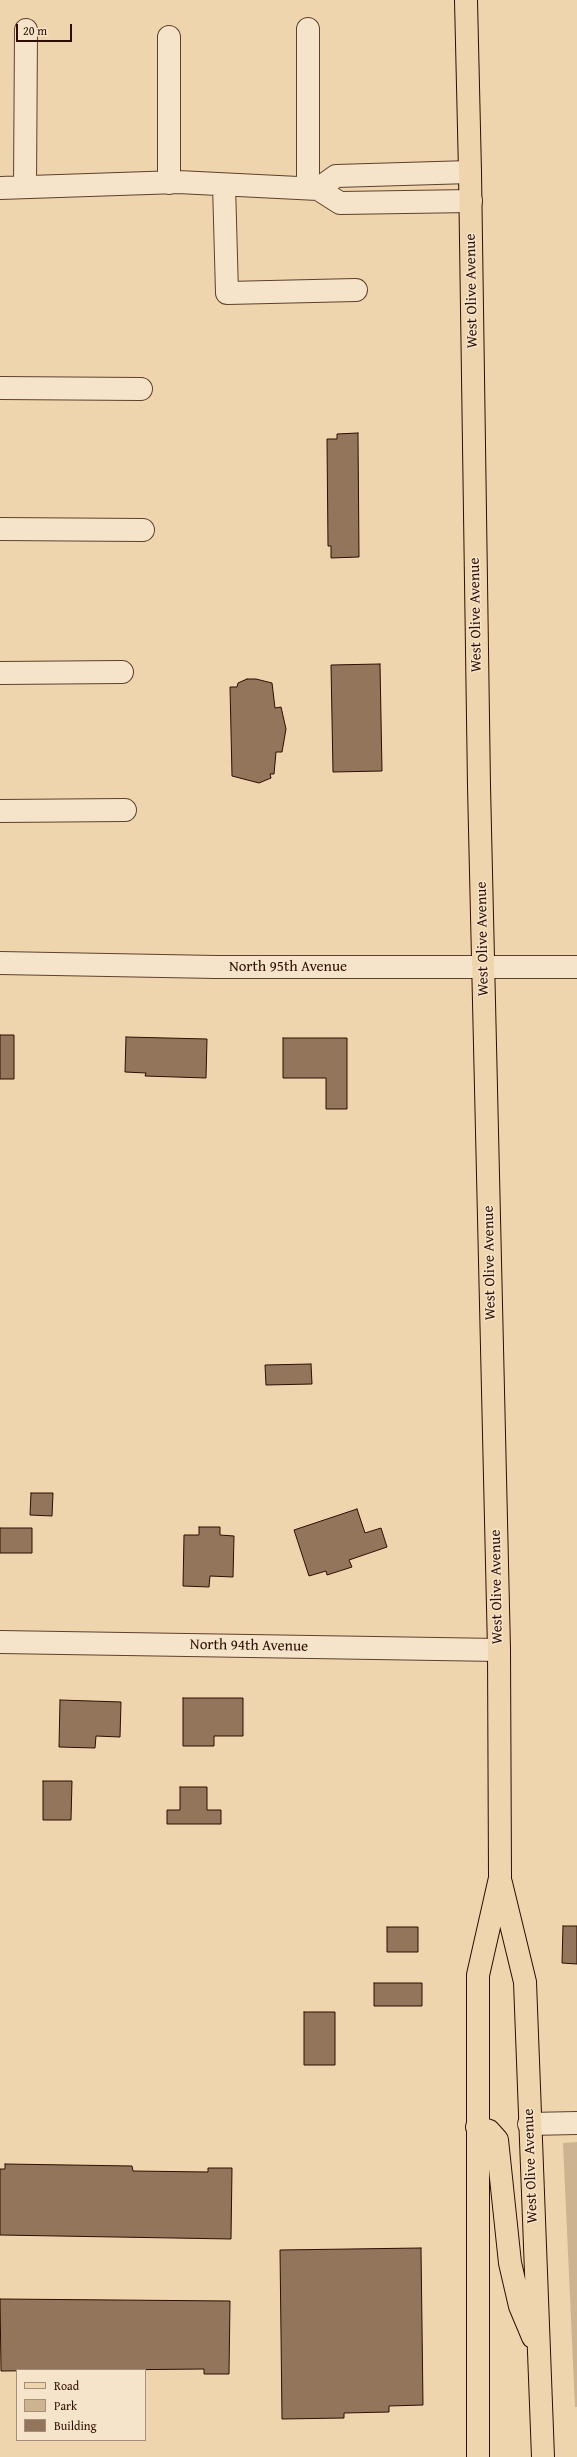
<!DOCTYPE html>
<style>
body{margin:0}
#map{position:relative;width:577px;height:2457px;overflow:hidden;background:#efd5ad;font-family:"Gentium Book Plus",serif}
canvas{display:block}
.legend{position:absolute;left:16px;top:2369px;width:130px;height:72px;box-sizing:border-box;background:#f5e4ca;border:1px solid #a58e7a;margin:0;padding:5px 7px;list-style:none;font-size:12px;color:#2e0e02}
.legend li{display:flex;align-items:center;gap:8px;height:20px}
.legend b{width:20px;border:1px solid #a58e7a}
.scale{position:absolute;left:16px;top:24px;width:56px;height:18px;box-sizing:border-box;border:2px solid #2e0e02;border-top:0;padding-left:5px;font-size:12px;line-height:14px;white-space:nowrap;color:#2e0e02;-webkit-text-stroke:3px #f5e4ca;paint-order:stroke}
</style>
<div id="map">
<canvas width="577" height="2457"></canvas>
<ul class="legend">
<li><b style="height:5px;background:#efd5ad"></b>Road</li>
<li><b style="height:11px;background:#ceb390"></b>Park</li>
<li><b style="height:11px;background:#92755b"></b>Building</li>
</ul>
<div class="scale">20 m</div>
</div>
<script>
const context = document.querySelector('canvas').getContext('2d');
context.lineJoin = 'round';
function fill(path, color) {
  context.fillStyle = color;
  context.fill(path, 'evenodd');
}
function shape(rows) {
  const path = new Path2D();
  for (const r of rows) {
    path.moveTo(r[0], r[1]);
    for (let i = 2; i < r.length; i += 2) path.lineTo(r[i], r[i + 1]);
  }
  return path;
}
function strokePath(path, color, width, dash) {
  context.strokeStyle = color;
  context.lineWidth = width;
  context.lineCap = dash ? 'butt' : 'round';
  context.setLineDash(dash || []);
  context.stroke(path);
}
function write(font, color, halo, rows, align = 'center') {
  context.font = font + ' "Gentium Book Plus",serif';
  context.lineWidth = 3;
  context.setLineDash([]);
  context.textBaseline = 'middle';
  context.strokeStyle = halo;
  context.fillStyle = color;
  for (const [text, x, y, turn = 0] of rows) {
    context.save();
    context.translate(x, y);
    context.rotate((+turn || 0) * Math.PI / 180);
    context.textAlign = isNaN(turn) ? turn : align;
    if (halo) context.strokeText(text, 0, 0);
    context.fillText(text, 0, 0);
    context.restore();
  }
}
fill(shape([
 [577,2142,577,2407,575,2407,563,2143]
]), '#ceb390');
const building = shape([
 [358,433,359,557,331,558,331,546,328,546,327,439,337,439,337,434,358,433],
 [380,664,382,771,333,772,331,665,380,664],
 [247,679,256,679,272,683,275,708,281,707,286,729,282,752,276,752,274,774,270,774,271,778,259,783,232,776,230,687,237,687,238,683,247,679],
 [0,1035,14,1035,14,1079,0,1079,0,1035],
 [126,1037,207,1039,206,1078,145,1076,146,1073,125,1072,126,1037],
 [283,1038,347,1038,347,1109,326,1109,326,1078,283,1078,283,1038],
 [311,1364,312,1384,266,1385,265,1365,311,1364],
 [31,1493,53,1493,52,1516,30,1515,31,1493],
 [357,1509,365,1533,381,1528,387,1547,349,1560,352,1567,327,1575,326,1571,309,1576,294,1530,357,1509],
 [199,1527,220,1527,220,1535,234,1536,233,1577,210,1576,209,1587,183,1586,184,1535,199,1535,199,1527],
 [0,1528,32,1528,32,1553,0,1553,0,1528],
 [183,1698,243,1698,243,1736,214,1736,214,1746,183,1746,183,1698],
 [60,1700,121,1702,120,1737,96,1736,95,1748,59,1747,60,1700],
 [43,1781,72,1781,71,1820,43,1820,43,1781],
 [180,1787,207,1787,207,1810,221,1810,221,1824,167,1824,167,1810,180,1810,180,1787],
 [563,1926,577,1926,577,1964,562,1963,563,1926],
 [387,1927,418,1927,418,1952,387,1952,387,1927],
 [374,1983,422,1983,422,2006,374,2006,374,1983],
 [304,2012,335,2012,335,2065,304,2065,304,2012],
 [5,2164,132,2166,133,2171,208,2172,208,2168,232,2168,231,2239,0,2235,0,2169,5,2169,5,2164],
 [421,2248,423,2405,389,2406,389,2412,344,2413,344,2418,282,2419,280,2250,421,2248],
 [0,2299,230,2301,229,2374,204,2374,204,2369,1,2371,0,2299]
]);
fill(building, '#92755b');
strokePath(building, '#2e0e02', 1);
const minor = shape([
 [169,183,169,37],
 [224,185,227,293,356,290],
 [25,187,26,30],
 [0,188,178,182,318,189,340,203,471,201],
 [308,188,308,29],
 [318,189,336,176,470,172],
 [0,388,141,389],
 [0,529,143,530],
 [0,673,122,672],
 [0,811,125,810],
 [0,963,216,967,577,967],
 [0,1642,499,1650],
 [529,2124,577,2123]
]);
const major = shape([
 [466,0,470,172,479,786,499,1650,500,1878,478,1975,478,2457],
 [501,1883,525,1982,543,2457],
 [477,2127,489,2131,497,2140,510,2263,520,2306,533,2337]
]);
strokePath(minor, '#5e402d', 24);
strokePath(major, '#2e0e02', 24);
strokePath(minor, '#f5e4ca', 22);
strokePath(major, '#efd5ad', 22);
write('15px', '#2e0e02', '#f5e4ca', [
 ["West Olive Avenue",472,291,-91],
 ["West Olive Avenue",476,615,-91],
 ["West Olive Avenue",483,939,-91],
 ["North 95th Avenue",288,967],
 ["West Olive Avenue",490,1263,-91],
 ["West Olive Avenue",497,1587,-91],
 ["North 94th Avenue",249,1646,1],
 ["West Olive Avenue",531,2166,-92]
]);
</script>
